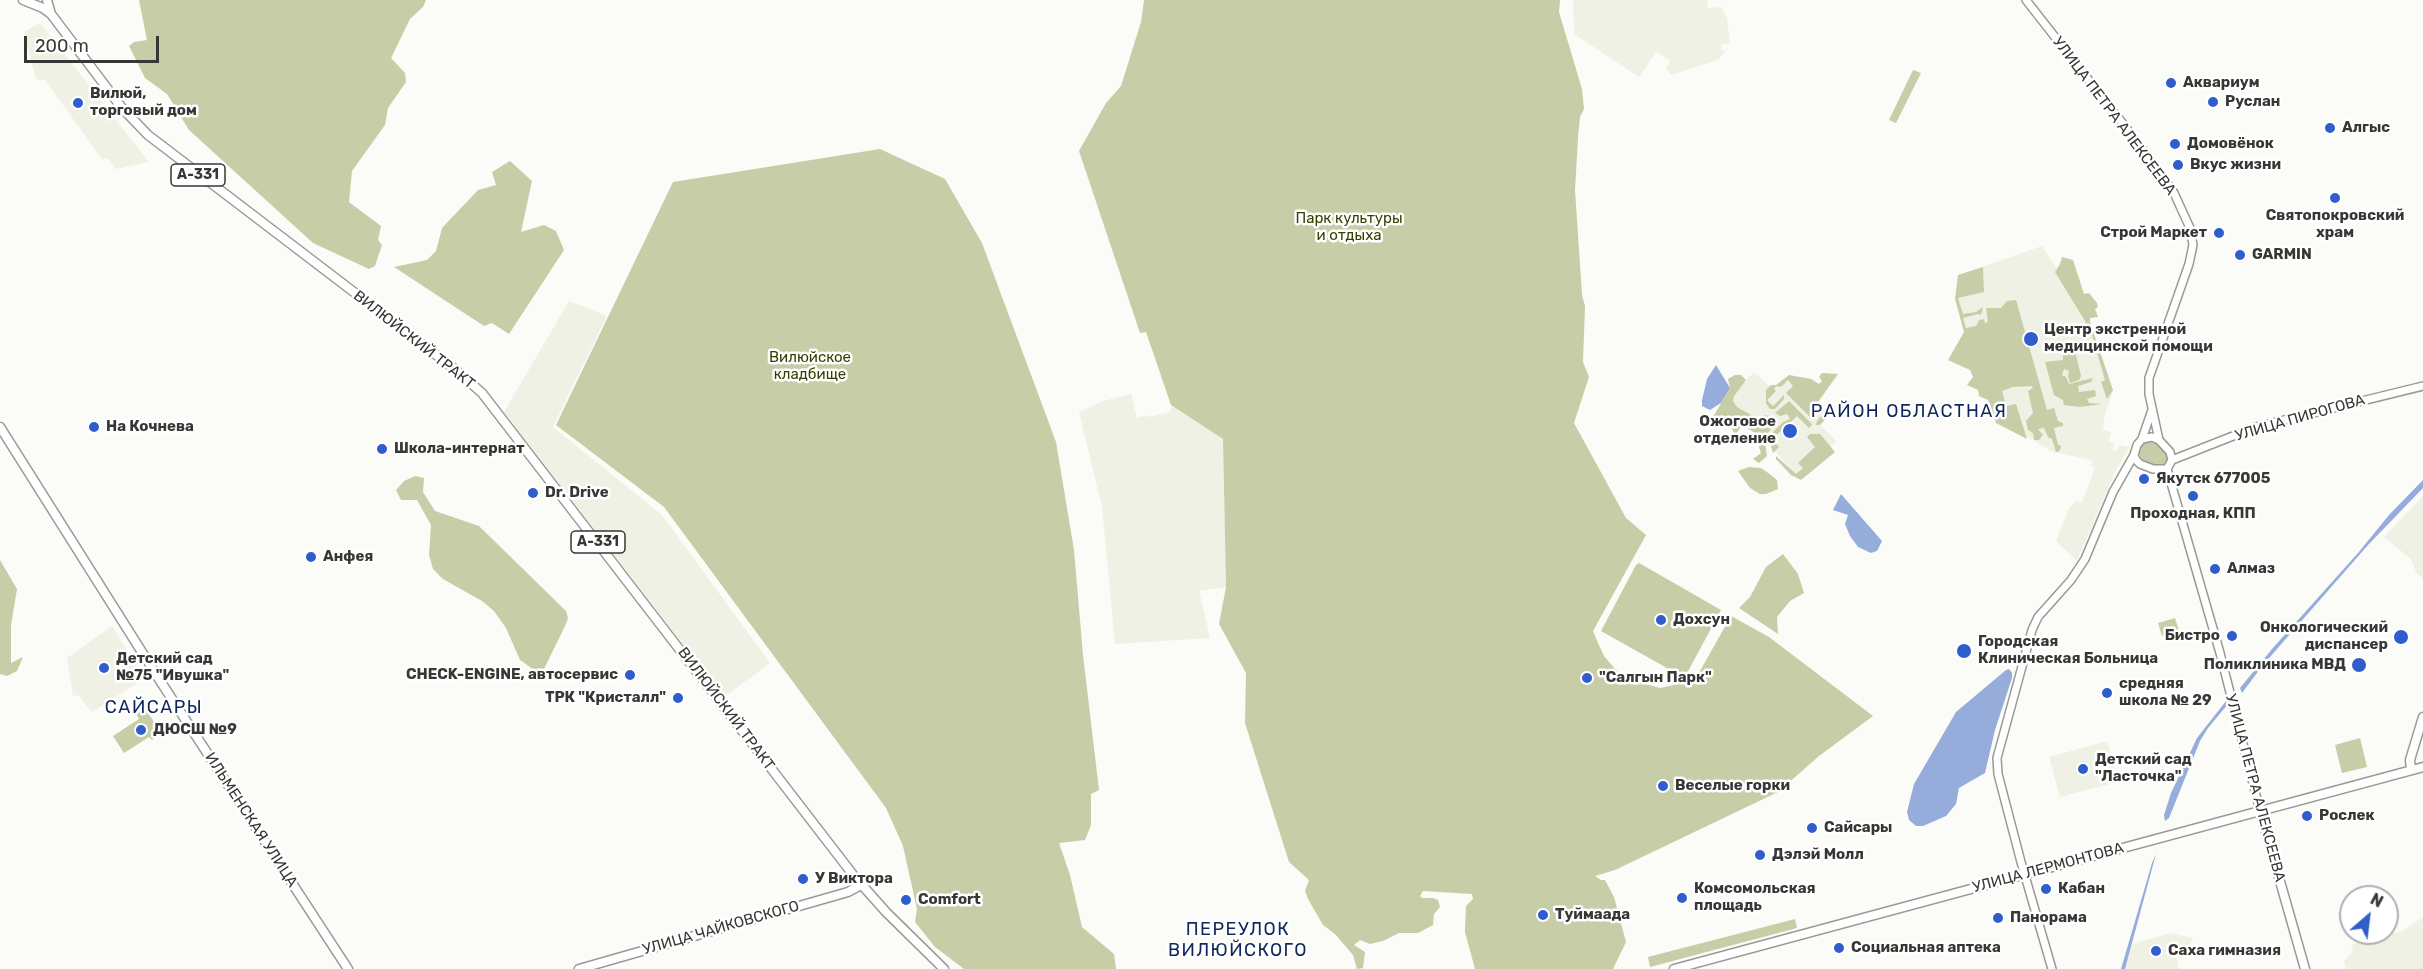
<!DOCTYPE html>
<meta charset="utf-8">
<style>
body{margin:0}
#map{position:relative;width:2423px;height:969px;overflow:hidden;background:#fbfcf7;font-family:Rubik,sans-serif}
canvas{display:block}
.north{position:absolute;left:2339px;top:885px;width:60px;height:60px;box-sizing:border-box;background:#fff;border:2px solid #afafaf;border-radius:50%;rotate:28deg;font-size:16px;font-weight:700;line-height:24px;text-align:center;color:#373836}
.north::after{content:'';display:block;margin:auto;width:21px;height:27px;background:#305dcc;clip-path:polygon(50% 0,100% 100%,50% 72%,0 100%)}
.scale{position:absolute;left:24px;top:36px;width:135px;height:27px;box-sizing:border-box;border:3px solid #373836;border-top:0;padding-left:8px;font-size:18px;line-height:21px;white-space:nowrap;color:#373836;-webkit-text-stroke:4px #fff;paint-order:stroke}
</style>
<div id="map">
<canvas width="2423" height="969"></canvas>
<div class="north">N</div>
<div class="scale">200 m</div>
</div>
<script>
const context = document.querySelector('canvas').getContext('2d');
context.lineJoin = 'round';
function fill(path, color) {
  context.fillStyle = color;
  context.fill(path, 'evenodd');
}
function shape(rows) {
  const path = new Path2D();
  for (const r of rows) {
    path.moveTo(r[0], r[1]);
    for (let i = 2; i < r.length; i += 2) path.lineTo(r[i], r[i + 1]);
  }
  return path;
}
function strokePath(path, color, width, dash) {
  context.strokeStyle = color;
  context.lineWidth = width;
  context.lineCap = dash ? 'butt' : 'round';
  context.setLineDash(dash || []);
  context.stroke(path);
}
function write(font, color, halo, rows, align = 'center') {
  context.font = font + ' Rubik,sans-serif';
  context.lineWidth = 5;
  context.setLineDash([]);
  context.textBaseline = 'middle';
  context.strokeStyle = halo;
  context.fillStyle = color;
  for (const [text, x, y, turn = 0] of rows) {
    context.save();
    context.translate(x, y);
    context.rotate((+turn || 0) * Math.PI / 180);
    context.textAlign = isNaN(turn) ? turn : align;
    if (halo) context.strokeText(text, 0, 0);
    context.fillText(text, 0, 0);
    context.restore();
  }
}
fill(shape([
 [1573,0,1708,0,1707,8,1721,7,1727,18,1730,43,1721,44,1721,51,1726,50,1718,60,1671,75,1666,69,1670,60,1656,52,1639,77,1574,34],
 [40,23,149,162,115,169,108,158,102,159,45,80,36,80,24,32],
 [2042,246,2090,322,2113,391,2105,414,2103,430,2111,432,2109,442,2114,443,2113,451,2117,451,2119,445,2130,447,2115,472,2077,561,2056,541,2069,508,2076,501,2082,503,2095,468,2091,466,2092,460,2053,452,2016,430,1998,423,1956,299,1959,275],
 [569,301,607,316,553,427,662,515,770,663,724,697,504,412],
 [1754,372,1769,386,1776,386,1790,375,1826,416,1819,423,1836,441,1800,480,1731,400,1731,396],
 [1131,394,1137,418,1146,415,1149,417,1171,412,1171,405,1223,439,1226,587,1199,591,1210,638,1115,644,1102,507,1079,412,1103,401],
 [2423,496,2423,579,2416,572,2411,559,2384,537],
 [112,626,145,678,92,712,78,695,73,696,67,658],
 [2107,741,2118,782,2060,797,2049,757],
 [2423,917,2423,969,2346,969,2344,961,2353,951,2351,945,2402,931],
 [2171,933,2193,938,2188,949,2176,954,2179,969,2125,969,2132,946,2135,943]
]), '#eff1e5');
fill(shape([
 [139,0,426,0,423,7,410,19,391,58,405,73,406,82,388,108,385,125,352,171,349,202,381,226,378,240,382,245,375,266,369,269,313,243,189,130,167,94,145,78,129,46,134,42,147,40],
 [1144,0,1560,0,1559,12,1582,89,1584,109,1580,117,1578,137,1575,190,1582,295,1585,306,1583,362,1589,377,1574,423,1626,518,1646,535,1593,631,1598,643,1604,656,1616,670,1628,679,1660,688,1683,683,1691,687,1731,616,1769,637,1873,716,1819,756,1778,792,1615,870,1595,876,1601,880,1605,880,1614,897,1626,942,1613,969,1475,969,1465,932,1466,906,1473,899,1472,894,1423,891,1420,896,1422,898,1433,898,1438,900,1440,907,1434,914,1433,925,1418,933,1399,933,1383,941,1370,944,1360,940,1354,945,1365,952,1363,968,1357,969,1353,955,1335,934,1323,925,1308,899,1305,891,1309,880,1289,862,1245,723,1246,673,1219,624,1226,587,1223,439,1171,405,1146,332,1140,333,1079,151,1106,103,1121,86,1141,22],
 [1913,70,1921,73,1896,123,1889,120],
 [880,149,945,179,982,243,1056,442,1074,550,1083,655,1099,790,1091,794,1091,825,1085,840,1059,843,1070,875,1082,927,1114,954,1116,969,964,969,935,947,915,922,917,909,903,846,886,808,664,507,556,425,673,182],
 [510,161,532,181,521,232,544,225,556,231,564,250,509,334,492,323,484,326,394,267,427,260,436,251,442,228,478,190,496,185,492,172],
 [2062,257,2073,260,2084,294,2089,293,2097,303,2098,307,2095,309,2098,317,2090,318,2090,322,2113,390,2107,399,2101,382,2105,380,2092,335,2089,335,2085,321,2055,272,2060,264],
 [1983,267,1984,292,1958,298,1963,314,1976,312,1983,307,1981,315,1978,314,1963,318,1966,328,1976,326,1979,320,1984,319,1985,323,1988,322,1986,308,2001,308,2007,301,2016,300,2047,410,2054,408,2058,421,2063,423,2063,426,2054,428,2058,445,2060,445,2061,448,2058,452,2056,452,2052,439,2048,437,2044,428,2038,429,2043,435,2039,440,2034,440,2033,433,2028,430,2026,421,2033,413,2028,391,2033,388,2032,386,2013,387,2002,391,2006,406,2016,404,2027,439,1996,423,1988,400,1979,396,1978,390,1967,385,1973,377,1970,370,1948,360,1964,332,1955,299,1958,275],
 [2074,347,2081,376,2079,380,2070,383,2068,376,2069,371,2064,369,2062,375,2066,377,2069,384,2093,378,2091,382,2078,386,2079,392,2095,390,2096,396,2087,399,2089,403,2102,404,2079,407,2064,405,2063,400,2054,395,2045,362,2063,360,2063,350],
 [1822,373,1838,374,1818,402,1828,416,1820,425,1816,425,1817,421,1824,413,1815,408,1813,410,1817,415,1814,420,1812,419,1786,393,1793,386,1788,380,1781,387,1776,386,1774,389,1776,391,1767,400,1773,406,1784,395,1784,399,1775,409,1770,409,1766,403,1766,390,1771,385,1776,385,1789,375,1811,379,1819,384,1822,381,1819,377],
 [1735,375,1741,375,1746,380,1734,396,1733,401,1737,407,1758,419,1764,415,1769,416,1774,420,1774,425,1767,434,1765,443,1767,456,1759,463,1753,459,1761,453,1759,447,1763,438,1742,425,1735,436,1731,426,1713,417,1730,388,1728,379],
 [1789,401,1812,424,1811,426,1809,428,1797,416,1772,439,1779,447,1773,453,1770,443,1771,434,1783,422,1790,419,1787,414,1780,416,1775,413],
 [1810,434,1820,434,1835,452,1801,480,1791,475,1776,459,1776,456,1796,474,1803,468,1798,463,1815,447,1807,437],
 [2144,442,2154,442,2167,454,2168,463,2165,466,2160,467,2142,461,2138,451],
 [1749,467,1761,468,1771,475,1777,480,1778,489,1766,494,1760,494,1750,488,1738,471],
 [415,476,424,478,423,492,435,511,479,526,566,611,568,618,566,624,543,671,537,672,520,660,506,628,494,611,482,601,443,579,433,569,429,555,431,525,417,500,401,500,396,490,404,481],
 [1783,554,1798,574,1804,593,1790,601,1777,617,1778,634,1739,608,1750,597,1766,567],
 [0,560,17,589,11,625,11,663,23,657,17,671,7,676,0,674],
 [1639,563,1721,610,1686,675,1683,677,1601,631,1636,565],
 [2175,618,2179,631,2162,636,2158,623],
 [143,706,162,733,152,740,149,737,124,753,113,736,139,719,135,712],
 [2360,738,2367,767,2342,773,2335,745],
 [1795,919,1797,928,1650,967,1648,957]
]), '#c6cda7');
fill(shape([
 [1716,365,1730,388,1721,403,1710,410,1702,406,1702,400,1707,379],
 [2423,480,2423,488,2368,545,2263,665,2242,693,2240,688,2272,649,2358,553,2389,515],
 [1841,494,1882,541,1877,551,1871,553,1858,547,1850,536,1845,524,1848,515,1833,510],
 [2009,669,2012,673,2012,678,1995,730,1985,773,1959,788,1956,804,1946,816,1923,826,1916,826,1909,820,1907,812,1914,784,1956,712,2006,670],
 [2226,701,2229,701,2228,704,2208,728,2200,741,2169,818,2165,821,2164,815,2171,793,2197,738],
 [2156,854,2125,969,2121,969,2152,863]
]), '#96addc');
const minor = shape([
 [2026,0,2142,148,2174,193,2190,228,2193,245,2189,264,2149,378,2149,394,2159,440],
 [2152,437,2159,440,2170,452,2172,460,2167,469,2153,469,2140,464,2136,460,2134,455,2137,445,2142,439,2152,437],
 [2142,439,2152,410],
 [2172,460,2256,427,2423,386],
 [2167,469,2220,653,2260,811],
 [2052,969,2021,862,1998,774,1997,758,2032,630,2038,617,2071,580,2085,559,2113,492,2134,455]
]);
const major = shape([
 [23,0,43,8,51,14,122,108,148,135,456,370,482,393,854,876,886,912,944,969],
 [47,0,51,14],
 [0,427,157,676,348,969],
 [2411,770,2410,760,2423,717],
 [2260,811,2305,969],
 [579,969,848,892,861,885],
 [1674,969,2423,767]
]);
strokePath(minor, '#999a96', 10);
strokePath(major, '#999a96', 11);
strokePath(minor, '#fff', 7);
strokePath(major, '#fff', 8);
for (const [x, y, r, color] of [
 [2171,83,6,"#305dcc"],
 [2213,102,6,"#305dcc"],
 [78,103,6,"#305dcc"],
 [2330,128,6,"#305dcc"],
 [2175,144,6,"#305dcc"],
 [2178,165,6,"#305dcc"],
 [2335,198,6,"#305dcc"],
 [2219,233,6,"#305dcc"],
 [2240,255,6,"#305dcc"],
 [2031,339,8,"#305dcc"],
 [94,427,6,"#305dcc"],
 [1790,431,8,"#305dcc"],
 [382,449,6,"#305dcc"],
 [2144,479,6,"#305dcc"],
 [533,493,6,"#305dcc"],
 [2193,496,6,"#305dcc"],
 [311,557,6,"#305dcc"],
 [2215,569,6,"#305dcc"],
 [1661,620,6,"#305dcc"],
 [2232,636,6,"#305dcc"],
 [2401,637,8,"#305dcc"],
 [1964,651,8,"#305dcc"],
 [2359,665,8,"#305dcc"],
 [104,668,6,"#305dcc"],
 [630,675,6,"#305dcc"],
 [1587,678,6,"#305dcc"],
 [2107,693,6,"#305dcc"],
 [678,698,6,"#305dcc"],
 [141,730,6,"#305dcc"],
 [2083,769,6,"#305dcc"],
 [1663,786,6,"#305dcc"],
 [2307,816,6,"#305dcc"],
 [1812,828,6,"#305dcc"],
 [1760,855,6,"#305dcc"],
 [803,879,6,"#305dcc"],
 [2046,889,6,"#305dcc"],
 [1682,898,6,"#305dcc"],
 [906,900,6,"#305dcc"],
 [1543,915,6,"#305dcc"],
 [1998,918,6,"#305dcc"],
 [1839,948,6,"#305dcc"],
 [2156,951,6,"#305dcc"]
]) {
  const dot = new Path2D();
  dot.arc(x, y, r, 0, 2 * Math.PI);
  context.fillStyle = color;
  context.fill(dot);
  strokePath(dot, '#fff', 2);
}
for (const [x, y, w] of [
 [198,175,54],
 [598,542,54]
]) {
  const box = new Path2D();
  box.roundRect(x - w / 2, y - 11, w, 22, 4.5);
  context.fillStyle = '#fff';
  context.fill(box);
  strokePath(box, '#373836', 1.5);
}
write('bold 14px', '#373836', null, [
 ["А-331",198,175],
 ["А-331",598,542]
]);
write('bold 15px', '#373836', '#fff', [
 ["Аквариум",2183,83],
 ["Вилюй,",90,94],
 ["торговый дом",90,111],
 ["Руслан",2225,102],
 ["Алгыс",2342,128],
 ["Домовёнок",2187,144],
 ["Вкус жизни",2190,165],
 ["Святопокровский",2335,216,"center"],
 ["храм",2335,233,"center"],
 ["Строй Маркет",2207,233,"right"],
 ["GARMIN",2252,255],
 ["Центр экстренной",2044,330],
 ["медицинской помощи",2044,347],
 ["Ожоговое",1776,422,"right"],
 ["отделение",1776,439,"right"],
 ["На Кочнева",106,427],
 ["Школа-интернат",394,449],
 ["Якутск 677005",2156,479],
 ["Dr. Drive",545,493],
 ["Проходная, КПП",2193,514,"center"],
 ["Анфея",323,557],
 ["Алмаз",2227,569],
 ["Дохсун",1673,620],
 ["Онкологический",2388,628,"right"],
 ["диспансер",2388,645,"right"],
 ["Бистро",2220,636,"right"],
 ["Городская",1978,642],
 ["Клиническая Больница",1978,659],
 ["Детский сад",116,659],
 ["№75 \"Ивушка\"",116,676],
 ["Поликлиника МВД",2346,665,"right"],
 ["CHECK-ENGINE, автосервис",618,675,"right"],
 ["\"Салгын Парк\"",1599,678],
 ["средняя",2119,684],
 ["школа № 29",2119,701],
 ["ТРК \"Кристалл\"",666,698,"right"],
 ["ДЮСШ №9",153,730],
 ["Детский сад",2095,760],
 ["\"Ласточка\"",2095,777],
 ["Веселые горки",1675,786],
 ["Рослек",2319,816],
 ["Сайсары",1824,828],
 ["Дэлэй Молл",1772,855],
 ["У Виктора",815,879],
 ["Комсомольская",1694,889],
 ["площадь",1694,906],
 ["Кабан",2058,889],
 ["Comfort",918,900],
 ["Туймаада",1555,915],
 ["Панорама",2010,918],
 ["Социальная аптека",1851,948],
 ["Саха гимназия",2168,951]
], 'left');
write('15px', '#373836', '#fff', [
 ["УЛИЦА ПЕТРА АЛЕКСЕЕВА",2114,116,53],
 ["ВИЛЮЙСКИЙ ТРАКТ",414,340,38],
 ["УЛИЦА ПИРОГОВА",2300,418,-16],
 ["ВИЛЮЙСКИЙ ТРАКТ",726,709,53],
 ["УЛИЦА ПЕТРА АЛЕКСЕЕВА",2255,788,75],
 ["ИЛЬМЕНСКАЯ УЛИЦА",251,820,57],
 ["УЛИЦА ЛЕРМОНТОВА",2048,868,-15],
 ["УЛИЦА ЧАЙКОВСКОГО",721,928,-16]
]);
write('15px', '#393f00', '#fff', [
 ["Парк культуры",1349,219],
 ["и отдыха",1349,236],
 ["Вилюйское",810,358],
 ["кладбище",810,375]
]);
context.letterSpacing = '1.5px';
write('18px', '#11275c', '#fff', [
 ["РАЙОН ОБЛАСТНАЯ",1909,412],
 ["САЙСАРЫ",154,708],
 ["ПЕРЕУЛОК",1238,930],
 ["ВИЛЮЙСКОГО",1238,951]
]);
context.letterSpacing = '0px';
</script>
